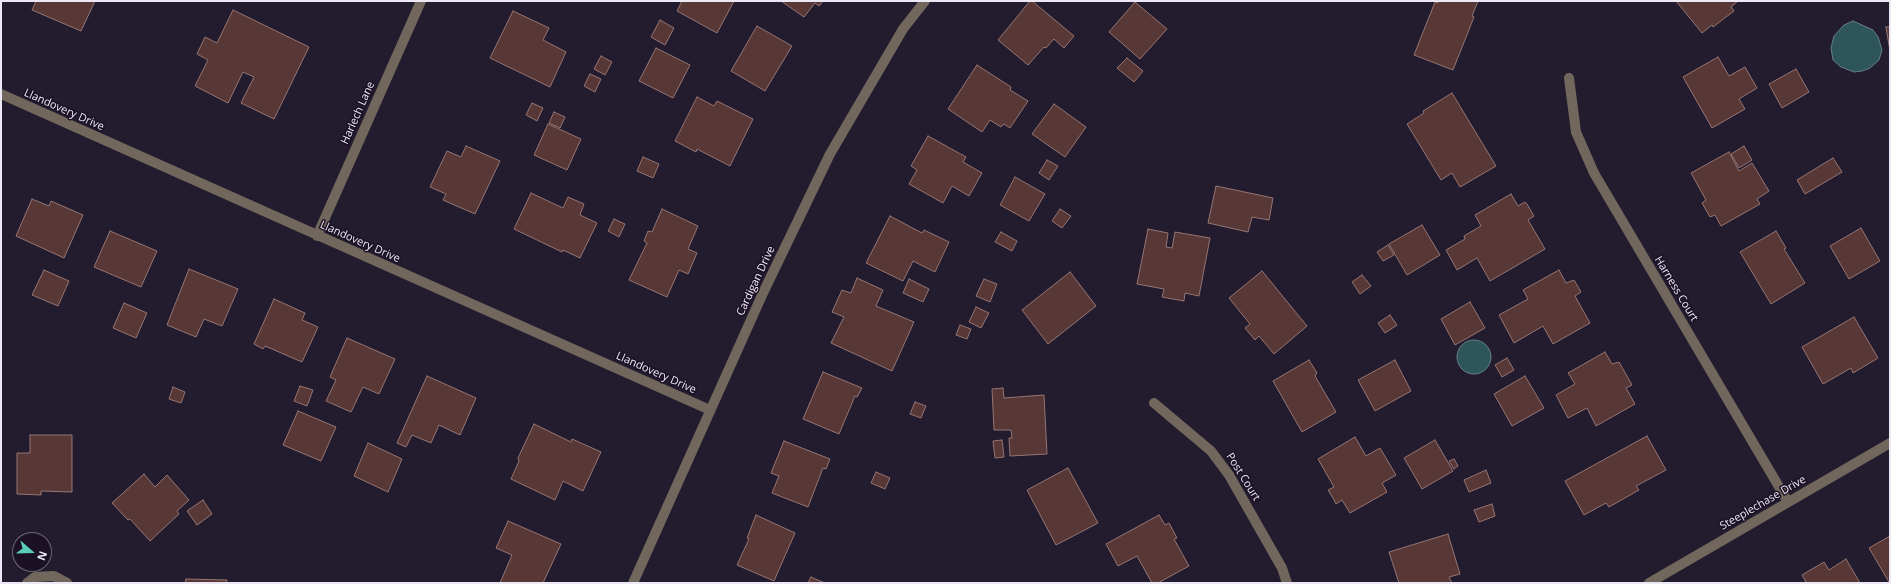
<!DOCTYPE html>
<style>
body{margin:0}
#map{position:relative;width:1891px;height:584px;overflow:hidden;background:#231b2e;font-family:"Open Sans",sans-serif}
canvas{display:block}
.frame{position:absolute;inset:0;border:2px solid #ede8f6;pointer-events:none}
.north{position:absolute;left:12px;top:532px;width:40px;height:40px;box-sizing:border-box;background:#1a1124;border:1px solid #6e6778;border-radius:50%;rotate:110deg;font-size:11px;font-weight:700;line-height:16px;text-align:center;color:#ede8f6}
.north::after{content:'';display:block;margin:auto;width:14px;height:18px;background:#5bcebb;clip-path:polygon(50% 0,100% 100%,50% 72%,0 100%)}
</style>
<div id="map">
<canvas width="1891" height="584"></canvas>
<div class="frame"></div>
<div class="north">N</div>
</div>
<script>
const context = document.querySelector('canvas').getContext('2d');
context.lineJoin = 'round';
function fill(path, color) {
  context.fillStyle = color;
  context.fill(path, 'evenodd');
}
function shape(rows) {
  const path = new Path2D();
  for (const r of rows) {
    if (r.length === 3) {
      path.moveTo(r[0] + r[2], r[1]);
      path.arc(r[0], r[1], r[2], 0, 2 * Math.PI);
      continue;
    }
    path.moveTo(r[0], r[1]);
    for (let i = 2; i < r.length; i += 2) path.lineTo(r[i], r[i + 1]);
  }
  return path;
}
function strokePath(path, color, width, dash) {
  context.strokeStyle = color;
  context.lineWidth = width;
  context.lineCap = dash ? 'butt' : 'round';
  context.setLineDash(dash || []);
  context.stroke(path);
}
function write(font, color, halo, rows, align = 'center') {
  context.font = font + ' "Open Sans",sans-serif';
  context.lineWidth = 3;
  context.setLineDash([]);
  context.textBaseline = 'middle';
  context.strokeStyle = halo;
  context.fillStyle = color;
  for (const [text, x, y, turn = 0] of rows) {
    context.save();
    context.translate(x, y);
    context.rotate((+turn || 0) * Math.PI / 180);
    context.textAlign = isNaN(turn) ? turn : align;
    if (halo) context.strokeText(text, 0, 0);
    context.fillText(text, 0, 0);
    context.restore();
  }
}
const water = shape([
 [1853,21,1873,30,1878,37,1882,50,1879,60,1870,68,1862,71,1854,72,1841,67,1833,60,1831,48,1834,36,1844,25,1853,21],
 [1474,357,17]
]);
fill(water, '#2d555a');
strokePath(water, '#678189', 1);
const building = shape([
 [36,1,95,1,81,31,32,10,36,1],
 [682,1,734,1,717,33,677,11,682,1],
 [781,1,823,1,819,6,815,3,804,17,781,1],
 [1030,1,1032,1,1074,36,1064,48,1054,39,1046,48,1044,47,1028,65,998,40,1030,1],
 [1438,1,1478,1,1472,16,1474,17,1453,70,1414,55,1435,2,1438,3,1438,1],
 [1676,1,1738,1,1731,7,1734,11,1713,27,1712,25,1702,33,1676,1],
 [1135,2,1167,29,1140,59,1109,32,1135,2],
 [233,10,309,47,274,119,241,103,254,77,243,72,228,103,195,86,208,60,197,54,205,37,217,43,233,10],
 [513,11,549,28,543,40,566,52,550,87,490,58,513,11],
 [660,20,674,28,665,45,651,37,660,20],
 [757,26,792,46,765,91,731,71,757,26],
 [1886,27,1890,27,1890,51,1886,27],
 [656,48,690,65,673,98,639,81,656,48],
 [601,56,612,62,605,75,594,69,601,56],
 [1718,57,1729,76,1745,67,1757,88,1739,99,1745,109,1712,128,1683,77,1718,57],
 [1127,58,1143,71,1134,82,1117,68,1127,58],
 [977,65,1011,87,1010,90,1028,101,1010,128,1004,124,1001,127,990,120,982,132,948,109,977,65],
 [1796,69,1809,92,1782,108,1769,84,1796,69],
 [590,74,601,79,595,92,584,86,590,74],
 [1452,93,1496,166,1460,187,1452,173,1441,180,1407,124,1424,113,1423,111,1452,93],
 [697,97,714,106,717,101,753,119,730,166,697,149,696,152,675,141,697,97],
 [532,103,543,108,537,121,526,115,532,103],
 [1054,104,1086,127,1065,157,1032,134,1054,104],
 [554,112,565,117,560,128,549,123,554,112],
 [548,124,581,139,567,170,534,155,548,124],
 [928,136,966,157,963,162,982,173,969,196,952,186,943,203,909,184,917,170,911,166,928,136],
 [466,146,500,161,475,214,443,200,446,194,430,187,447,151,461,157,466,146],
 [1744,146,1752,160,1739,168,1731,154,1744,146],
 [1729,152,1739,171,1752,163,1769,191,1757,199,1760,204,1721,226,1715,215,1710,217,1702,203,1706,200,1691,173,1729,152],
 [643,157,659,164,653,178,637,171,643,157],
 [1833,158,1842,172,1805,194,1797,180,1833,158],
 [1047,160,1058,166,1049,180,1039,173,1047,160],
 [1015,177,1045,194,1029,221,1000,205,1015,177],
 [1216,186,1273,198,1269,220,1252,217,1248,232,1208,223,1216,186],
 [531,193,563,208,568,197,584,204,580,215,597,223,580,258,563,250,562,252,514,229,531,193],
 [1511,194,1518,206,1525,202,1527,204,1534,216,1528,220,1545,249,1490,281,1477,258,1457,270,1446,250,1465,239,1464,236,1481,226,1475,215,1511,194],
 [32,199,49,206,51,201,83,215,64,258,16,236,32,199],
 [662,209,698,226,688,249,697,253,688,274,679,270,667,297,629,280,647,243,644,241,648,231,652,232,662,209],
 [1060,209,1071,216,1062,228,1052,221,1060,209],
 [890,216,922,233,924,230,949,242,935,272,913,261,903,281,866,263,890,216],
 [614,219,625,224,619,237,608,231,614,219],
 [1422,225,1440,255,1407,275,1389,244,1422,225],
 [1861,228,1880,261,1849,279,1830,246,1861,228],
 [1148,229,1168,233,1166,247,1172,248,1175,232,1210,238,1199,296,1185,293,1184,301,1162,297,1164,289,1137,284,1148,229],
 [110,231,157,251,141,287,94,267,110,231],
 [1776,231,1786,248,1784,249,1805,283,1771,304,1740,252,1776,231],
 [1001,232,1017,241,1012,251,995,242,1001,232],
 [1388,245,1394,255,1383,261,1377,252,1388,245],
 [189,269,238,289,222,326,204,319,196,337,167,325,189,269],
 [44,270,69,281,58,306,32,295,44,270],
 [1559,270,1566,283,1574,280,1581,292,1575,296,1590,323,1553,344,1543,326,1514,343,1499,315,1528,299,1523,290,1559,270],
 [1262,271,1307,326,1274,354,1259,336,1255,340,1245,328,1250,324,1229,298,1262,271],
 [1070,272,1096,306,1048,344,1022,310,1070,272],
 [1362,275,1371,286,1360,294,1352,282,1362,275],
 [857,278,883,290,876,306,914,322,892,371,831,343,844,317,832,312,842,290,851,293,857,278],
 [909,279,929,289,923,302,903,293,909,279],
 [984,279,997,284,990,302,976,296,984,279],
 [274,299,305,313,302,320,318,327,302,362,265,346,263,349,254,344,274,299],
 [1470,302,1485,328,1455,345,1441,319,1470,302],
 [124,303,147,313,136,338,113,328,124,303],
 [976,307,989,313,981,328,969,322,976,307],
 [1390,315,1397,325,1385,333,1378,323,1390,315],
 [1854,317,1878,358,1853,373,1851,368,1823,384,1802,347,1854,317],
 [960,325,971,329,967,339,956,335,960,325],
 [347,338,395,359,379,394,363,387,351,412,326,401,336,380,330,377,347,338],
 [1605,352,1612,364,1619,362,1632,385,1626,388,1635,404,1596,426,1587,408,1568,418,1556,395,1575,384,1568,373,1605,352],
 [1507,358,1514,370,1502,377,1495,365,1507,358],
 [1309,360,1317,373,1315,376,1336,412,1302,432,1273,381,1309,360],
 [1395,360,1411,391,1375,411,1358,380,1395,360],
 [823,372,862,388,857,397,855,396,839,434,803,419,823,372],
 [427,376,476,398,460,435,439,425,431,443,412,435,406,447,397,443,427,376],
 [1525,376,1544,408,1512,426,1494,394,1525,376],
 [300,386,313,390,307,406,294,401,300,386],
 [173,387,185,392,181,403,169,399,173,387],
 [1003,388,1004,398,1044,395,1047,454,1010,456,1009,438,1012,438,1011,430,994,430,992,389,1003,388],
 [915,402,926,406,921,418,910,414,915,402],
 [298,411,336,427,321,461,283,445,298,411],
 [534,424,571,442,572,439,601,452,583,491,563,481,555,500,511,479,519,461,518,458,534,424],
 [30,435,72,435,72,492,41,491,41,495,17,494,17,453,30,453,30,435],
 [1647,436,1666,470,1636,486,1639,490,1609,507,1606,503,1584,515,1565,481,1647,436],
 [1355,437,1366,456,1380,448,1396,475,1382,483,1387,492,1350,513,1342,500,1336,504,1334,500,1328,490,1334,487,1318,459,1355,437],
 [1002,440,1004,457,995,458,993,441,1002,440],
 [1435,440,1453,471,1422,489,1404,458,1435,440],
 [784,441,830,459,826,469,823,468,808,507,772,493,779,476,771,473,784,441],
 [368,443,402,459,388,492,354,476,368,443],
 [1454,459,1458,466,1454,469,1449,461,1454,459],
 [1068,468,1098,523,1056,545,1027,490,1068,468],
 [1486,470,1491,483,1469,492,1464,480,1486,470],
 [876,472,890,478,885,489,871,483,876,472],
 [144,474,155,487,167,475,189,500,177,511,179,514,150,541,130,519,128,520,112,503,144,474],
 [203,500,212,514,197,525,187,511,203,500],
 [1492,504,1495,516,1479,522,1474,510,1492,504],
 [756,515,795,533,774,581,737,565,749,539,747,538,756,515],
 [1159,515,1165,525,1169,523,1177,538,1174,539,1189,566,1158,583,1152,583,1137,556,1118,566,1106,544,1159,515],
 [508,521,561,544,543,583,500,583,512,555,496,548,508,521],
 [1448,534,1460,574,1449,577,1452,583,1399,583,1389,552,1448,534],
 [1890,536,1890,581,1889,582,1869,548,1890,536],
 [1846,559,1860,583,1805,583,1806,582,1802,575,1824,562,1829,570,1846,559],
 [811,577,813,578,825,583,808,583,811,577],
 [186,579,227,580,226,583,185,583,186,579]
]);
fill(building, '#583836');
strokePath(building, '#957674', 1);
strokePath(shape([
 [1569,78,1576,132,1594,173,1788,502],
 [1,94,710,410],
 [317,236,421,1],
 [1154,403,1211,451,1229,475,1282,568,1287,583],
 [27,583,35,577,54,576,67,583],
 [633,583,763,293,830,154,903,29,925,1],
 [1649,583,1890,443]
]), '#71675c', 10);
write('11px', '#ede8f6', '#1a1124', [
 ["Llandovery Drive",64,110,24],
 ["Harlech Lane",358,113,-66],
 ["Llandovery Drive",360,242,24],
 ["Cardigan Drive",756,281,-65],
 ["Harness Court",1676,289,59],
 ["Llandovery Drive",656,373,24],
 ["Post Court",1243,477,58],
 ["Steeplechase Drive",1763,503,-30]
]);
</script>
